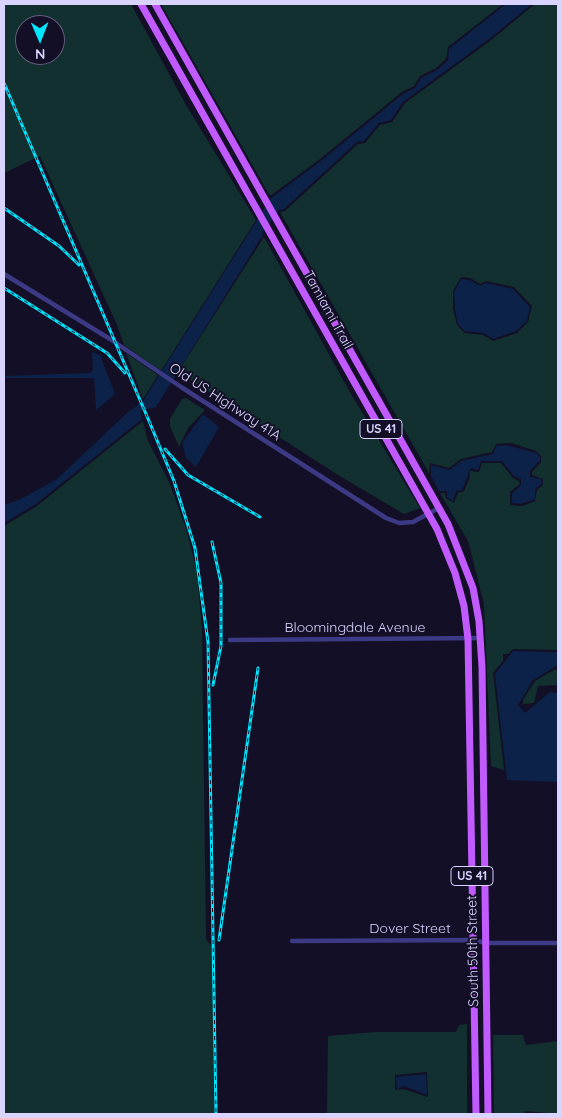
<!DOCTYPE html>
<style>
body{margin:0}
#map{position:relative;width:562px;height:1118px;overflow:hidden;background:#130f26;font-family:Quicksand,sans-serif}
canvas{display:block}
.frame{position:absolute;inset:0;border:5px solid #d9d4ff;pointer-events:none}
.north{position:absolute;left:15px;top:15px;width:50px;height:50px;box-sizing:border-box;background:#130f26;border:1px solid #625e7d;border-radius:50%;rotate:179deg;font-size:14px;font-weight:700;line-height:20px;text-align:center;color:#d9d4ff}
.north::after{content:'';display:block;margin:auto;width:18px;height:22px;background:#00e5ff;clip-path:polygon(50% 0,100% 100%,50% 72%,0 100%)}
</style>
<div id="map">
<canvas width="562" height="1118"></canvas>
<div class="frame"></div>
<div class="north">N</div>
</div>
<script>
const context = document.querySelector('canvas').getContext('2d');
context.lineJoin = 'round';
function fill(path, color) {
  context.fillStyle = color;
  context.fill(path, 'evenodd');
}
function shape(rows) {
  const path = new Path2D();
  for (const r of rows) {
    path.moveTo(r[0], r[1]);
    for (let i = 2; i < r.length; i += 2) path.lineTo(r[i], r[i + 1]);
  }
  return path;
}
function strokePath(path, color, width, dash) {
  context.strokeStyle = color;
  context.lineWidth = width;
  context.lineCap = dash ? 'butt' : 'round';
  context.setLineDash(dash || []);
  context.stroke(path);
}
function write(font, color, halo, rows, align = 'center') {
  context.font = font + ' Quicksand,sans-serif';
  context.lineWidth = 4;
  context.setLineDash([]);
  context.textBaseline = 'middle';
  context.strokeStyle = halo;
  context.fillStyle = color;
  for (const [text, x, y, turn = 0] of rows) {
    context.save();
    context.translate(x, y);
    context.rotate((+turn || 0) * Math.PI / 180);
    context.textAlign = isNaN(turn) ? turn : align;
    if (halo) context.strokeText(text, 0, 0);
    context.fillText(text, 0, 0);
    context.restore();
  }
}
fill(shape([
 [4,4,131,4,186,105,256,220,161,371,124,345,117,325,40,156,4,173],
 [25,25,55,25,55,55,25,55],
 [161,4,503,4,448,47,446,59,436,68,420,76,414,86,402,92,320,159,270,196],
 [535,4,558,4,558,650,513,649,508,654,503,654,503,661,493,673,504,770,491,766,484,604,468,541,440,493,445,493,446,498,454,503,458,493,464,491,470,477,470,471,479,472,482,463,501,463,513,478,519,481,520,484,510,492,510,505,522,506,535,501,537,490,543,485,543,479,532,475,532,472,541,462,541,456,536,451,511,443,496,444,492,452,461,459,449,468,430,463,429,473,280,212,285,211,358,144,365,143,380,125,392,122,405,103,490,41],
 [461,277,470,278,480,284,486,281,514,287,532,306,528,322,517,333,493,341,483,335,465,333,457,325,453,309,453,291],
 [264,237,351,394,420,508,404,514,338,475,178,372],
 [126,353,158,375,143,399,136,380],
 [186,398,205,410,188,428,179,447,170,426,170,419,182,399],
 [143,421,148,441,169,482,186,528,197,572,202,629,206,939,212,947,214,1114,4,1114,4,526,37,506],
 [554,670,558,670,558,685,538,686,534,703,523,704,523,700,535,681],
 [467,1024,467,1114,327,1114,328,1036,375,1032,456,1032,459,1025],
 [427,1072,428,1097,403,1089,395,1090,395,1075],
 [493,1035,523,1035,526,1045,558,1041,558,1114,526,1111,523,1114,494,1114]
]), '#12302f');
fill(shape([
 [506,4,532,4,489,39,403,102,391,120,379,123,364,141,357,142,284,209,279,210,262,233,263,235,156,407,140,411,142,419,36,504,4,523,4,505,19,500,57,479,129,411,143,401,271,198,321,161,403,94,415,88,421,78,437,70,448,60,449,49],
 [461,279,469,280,480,286,486,283,513,289,530,307,527,321,516,331,493,339,484,333,465,331,458,324,455,309,454,292],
 [92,352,100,355,115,394,96,410,94,378,4,378,4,376,90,373,93,370],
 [203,414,219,427,196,467,186,458,182,443],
 [506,445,536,453,540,457,540,460,530,471,530,477,541,479,542,484,535,489,535,499,521,504,512,503,512,494,521,485,521,479,514,476,502,461,481,461,478,470,471,468,462,490,456,491,453,501,447,497,447,491,439,491,431,476,431,465,450,470,461,461,493,454,496,446],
 [513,651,558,652,558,665,533,680,518,705,525,713,550,692,558,693,558,782,507,780,495,674],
 [426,1074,427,1095,404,1086,397,1089,396,1077]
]), '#0c2248');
strokePath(shape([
 [4,274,110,339,181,387,386,518,399,523,413,522,439,508],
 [230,640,481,638],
 [292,941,473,940,486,943,558,943]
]), '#3d3a85', 4.5);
strokePath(shape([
 [141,4,437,529,455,573,464,606,468,639,476,1114],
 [155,4,448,524,473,588,479,621,482,667,488,1114]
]), '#c25bff', 7);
const rail = shape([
 [4,83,149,421,174,481,195,548,208,642,216,1114],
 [4,208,59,246,79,265],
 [4,288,107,353,125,373],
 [165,449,188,475,260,517],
 [212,542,221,583,221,646,213,685],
 [219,940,258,668]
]);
strokePath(rail, '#00e5ff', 3);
strokePath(rail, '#130f26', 1, [4]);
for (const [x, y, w] of [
 [381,429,42],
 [472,876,42]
]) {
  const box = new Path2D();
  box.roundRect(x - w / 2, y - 9.5, w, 19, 4);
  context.fillStyle = '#130f26';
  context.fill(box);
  strokePath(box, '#d9d4ff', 1);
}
write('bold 12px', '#d9d4ff', null, [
 ["US 41",381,429],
 ["US 41",472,876]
]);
write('14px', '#d9d4ff', '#130f26', [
 ["Tamiami Trail",328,310,61],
 ["Old US Highway 41A",225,402,33],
 ["Bloomingdale Avenue",355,628],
 ["Dover Street",410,929],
 ["South 50th Street",473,951,-91]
]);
</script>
